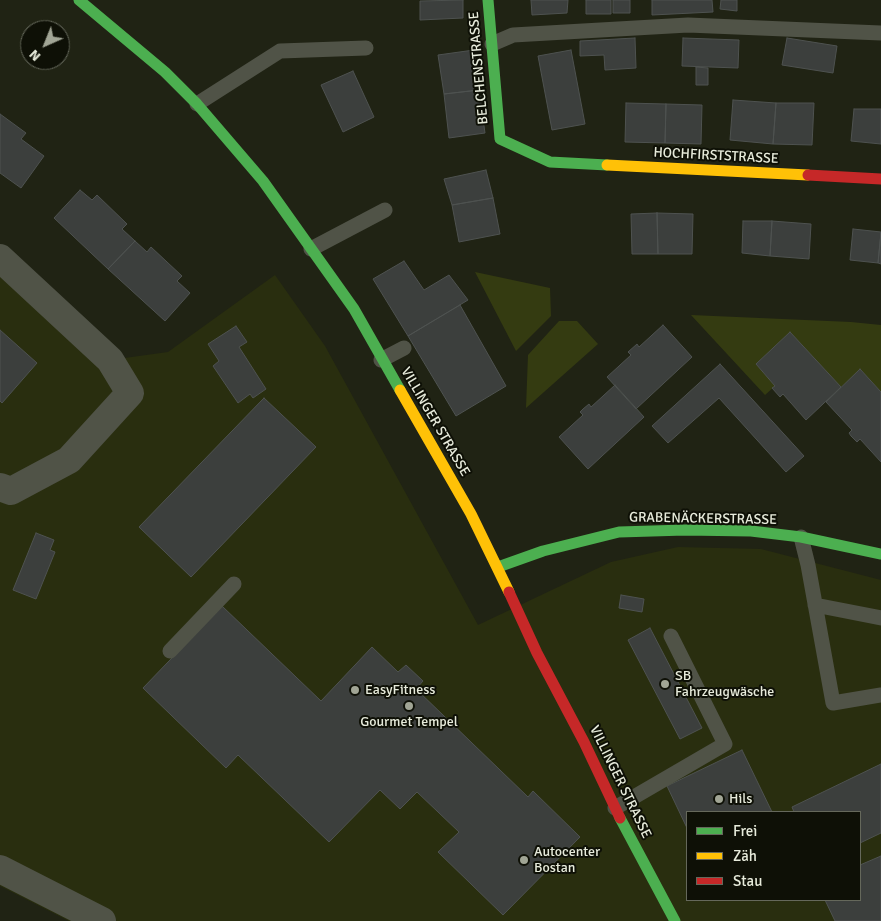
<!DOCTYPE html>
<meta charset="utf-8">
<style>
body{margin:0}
#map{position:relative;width:881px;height:921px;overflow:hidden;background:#202314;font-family:Signika,sans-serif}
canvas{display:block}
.legend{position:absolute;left:686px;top:811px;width:175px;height:90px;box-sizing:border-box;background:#0e1006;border:1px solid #65685b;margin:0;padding:6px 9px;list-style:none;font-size:15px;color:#e7ebdb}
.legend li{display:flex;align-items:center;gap:10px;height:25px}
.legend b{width:25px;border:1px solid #65685b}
.north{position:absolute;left:20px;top:20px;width:50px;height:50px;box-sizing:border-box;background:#0e1006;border:1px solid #65685b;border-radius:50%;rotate:224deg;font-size:14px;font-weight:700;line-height:20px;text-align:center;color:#e7ebdb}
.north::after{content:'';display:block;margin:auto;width:18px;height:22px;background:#a1a595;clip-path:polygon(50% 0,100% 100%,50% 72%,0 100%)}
</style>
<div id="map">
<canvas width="881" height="921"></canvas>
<ul class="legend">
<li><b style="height:6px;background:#4caf50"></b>Frei</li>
<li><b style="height:6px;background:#ffc107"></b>Zäh</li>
<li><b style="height:6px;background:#c62828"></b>Stau</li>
</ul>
<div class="north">N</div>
</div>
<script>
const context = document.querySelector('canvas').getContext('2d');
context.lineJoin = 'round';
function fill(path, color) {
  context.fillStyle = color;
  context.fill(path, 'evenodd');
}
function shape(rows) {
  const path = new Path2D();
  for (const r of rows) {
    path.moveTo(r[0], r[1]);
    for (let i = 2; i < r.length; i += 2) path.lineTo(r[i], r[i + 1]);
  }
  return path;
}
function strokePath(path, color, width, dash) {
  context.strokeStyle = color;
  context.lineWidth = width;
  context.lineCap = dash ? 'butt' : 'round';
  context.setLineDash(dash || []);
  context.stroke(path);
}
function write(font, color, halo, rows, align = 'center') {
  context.font = font + ' Signika,sans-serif';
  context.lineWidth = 4;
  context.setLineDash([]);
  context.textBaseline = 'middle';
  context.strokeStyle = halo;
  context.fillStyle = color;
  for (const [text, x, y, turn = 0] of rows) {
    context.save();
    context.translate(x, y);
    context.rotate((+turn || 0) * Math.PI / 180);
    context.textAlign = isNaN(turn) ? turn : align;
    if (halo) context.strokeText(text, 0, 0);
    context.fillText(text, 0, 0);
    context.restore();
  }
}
fill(shape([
 [0,258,110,360,168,352,275,275,325,346,478,625,611,562,678,547,761,549,881,580,881,921,69,921,0,886],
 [687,812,860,812,860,900,687,900]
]), '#292e0f');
fill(shape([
 [475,272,550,288,551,316,516,351],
 [691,315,851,322,881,325,881,392,861,370,841,387,790,332,756,364,775,386,765,395],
 [559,321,577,321,598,344,526,408,528,355]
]), '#343b11');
const building = shape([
 [463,0,463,18,420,20,420,1,463,0],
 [531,0,568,0,567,13,532,15,531,0],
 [586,0,611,0,611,14,586,14,586,0],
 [613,0,630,0,630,13,613,13,613,0],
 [652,0,712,0,713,12,652,15,652,0],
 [721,0,737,0,737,11,720,9,721,0],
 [635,38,636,68,605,70,604,55,580,56,580,41,635,38],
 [683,38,739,40,738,68,682,66,683,38],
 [787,38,837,46,833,73,782,65,787,38],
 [474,50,479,90,444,94,438,55,474,50],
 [571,50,585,124,552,130,538,56,571,50],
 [696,67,708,68,708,85,696,85,696,67],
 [353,71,374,117,343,132,321,85,353,71],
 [479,90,485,133,449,138,444,94,479,90],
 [733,100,776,103,773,144,730,140,733,100],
 [626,103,666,104,665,143,625,142,626,103],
 [776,103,814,103,812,145,773,144,776,103],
 [666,104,702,105,701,144,665,143,666,104],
 [854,109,881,109,881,144,851,141,854,109],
 [0,114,26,133,21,139,44,156,21,188,0,173,0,114],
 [486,170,493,198,452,205,444,179,486,170],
 [80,190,92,200,97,195,127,224,122,229,135,241,108,269,54,218,80,190],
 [493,198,500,234,459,242,452,205,493,198],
 [657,213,693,214,692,254,658,254,657,213],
 [657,213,658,254,632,254,631,214,657,213],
 [743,221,772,221,770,256,742,253,743,221],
 [772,221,811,224,809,259,770,256,772,221],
 [853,229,881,232,878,263,850,260,853,229],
 [881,233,881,264,878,263,881,233],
 [135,241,147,252,151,247,182,276,177,281,190,293,165,321,108,269,135,241],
 [404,261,424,290,449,275,468,300,408,336,373,279,404,261],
 [460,305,506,386,456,416,408,336,460,305],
 [663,325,692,357,636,409,607,377,631,355,628,352,637,344,639,347,663,325],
 [236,326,247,342,239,347,266,389,253,398,250,394,238,403,213,366,219,361,208,344,236,326],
 [0,330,37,363,2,403,0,401,0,330],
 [790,332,841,387,806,420,783,394,780,397,772,388,775,386,756,364,790,332],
 [720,364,804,456,786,472,719,398,668,443,652,426,720,364],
 [860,369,881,392,881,462,860,439,857,442,851,436,849,433,852,430,826,402,860,369],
 [615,385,644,417,588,469,559,437,583,415,580,412,583,409,589,404,591,407,615,385],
 [264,398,316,447,191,577,139,527,264,398],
 [36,533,54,540,50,550,55,552,36,599,13,590,36,533],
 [621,595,644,599,642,612,619,608,621,595],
 [222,606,321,701,372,647,398,672,406,665,423,681,416,689,528,797,533,791,580,837,503,915,438,852,459,832,417,792,400,809,380,790,329,842,238,755,226,768,143,688,222,606],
 [650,628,702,728,680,739,628,640,650,628],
 [742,750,772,812,687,812,687,828,667,786,742,750],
 [881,764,881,833,860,843,860,812,794,812,792,807,881,764],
 [881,856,881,921,835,921,825,900,860,900,860,865,881,856]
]);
fill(building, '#3c3f3d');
strokePath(building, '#4e5250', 1);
strokePath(shape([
 [492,44,513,35,688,25,881,33],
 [197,104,280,51,366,48],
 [311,249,385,210],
 [381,360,404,348],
 [801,537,808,565,833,703,881,695],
 [815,605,881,618],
 [170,651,234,584],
 [615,808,725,744,671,636]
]), '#505347', 15);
strokePath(shape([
 [0,258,110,360,130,393,69,460,11,491,0,487],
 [0,869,102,921]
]), '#505347', 28);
strokePath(shape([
 [79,0,165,72,197,104,263,181,354,309,400,390],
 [488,0,500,139,550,162,607,165],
 [498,567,543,551,619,532,685,530,751,531,801,537,881,554],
 [620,818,675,921]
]), '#4caf50', 11);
strokePath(shape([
 [607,165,808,175],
 [400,390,471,514,509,592]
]), '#ffc107', 11);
strokePath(shape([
 [808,175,881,179],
 [509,592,537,653,584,742,620,818]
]), '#c62828', 11);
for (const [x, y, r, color] of [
 [665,684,5,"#a1a595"],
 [355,690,5,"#a1a595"],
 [409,706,5,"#a1a595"],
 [719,799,5,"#a1a595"],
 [524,860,5,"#a1a595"]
]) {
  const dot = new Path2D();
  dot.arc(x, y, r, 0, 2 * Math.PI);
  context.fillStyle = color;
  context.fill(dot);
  strokePath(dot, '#0e1006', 2);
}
write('14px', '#e7ebdb', '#0e1006', [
 ["BELCHENSTRASSE",479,68,-95],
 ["HOCHFIRSTSTRASSE",716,156,3],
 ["VILLINGER STRASSE",435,422,60],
 ["GRABENÄCKERSTRASSE",703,519,1],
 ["VILLINGER STRASSE",620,782,64]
]);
write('14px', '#e7ebdb', '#0e1006', [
 ["SB",675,676],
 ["Fahrzeugwäsche",675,692],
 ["EasyFitness",365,690],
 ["Gourmet Tempel",409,722,"center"],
 ["Hils",729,799],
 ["Autocenter",534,852],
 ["Bostan",534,868]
], 'left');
</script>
